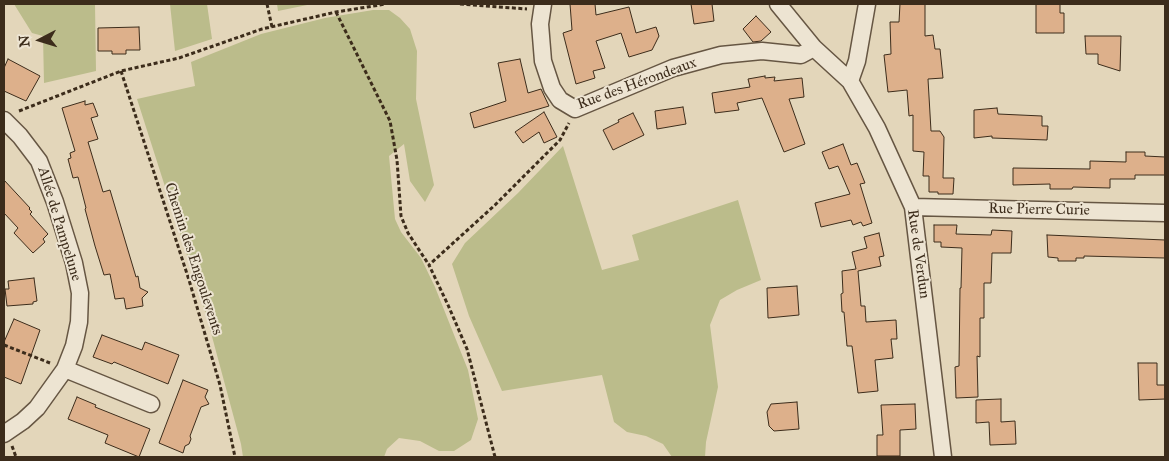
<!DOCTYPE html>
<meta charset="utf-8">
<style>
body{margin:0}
#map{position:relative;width:1169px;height:461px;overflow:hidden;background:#e3d6ba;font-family:"IM FELL Great Primer",serif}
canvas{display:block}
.frame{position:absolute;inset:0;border:5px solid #3c2c1b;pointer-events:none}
.north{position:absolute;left:15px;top:15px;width:50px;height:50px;-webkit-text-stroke:4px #ede4d2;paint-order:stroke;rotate:265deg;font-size:14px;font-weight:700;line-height:20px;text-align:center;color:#3c2c1b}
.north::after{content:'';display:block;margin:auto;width:18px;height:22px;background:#3c2c1b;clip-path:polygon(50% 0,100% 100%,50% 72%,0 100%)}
</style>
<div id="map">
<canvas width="1169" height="461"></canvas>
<div class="frame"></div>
<div class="north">N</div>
</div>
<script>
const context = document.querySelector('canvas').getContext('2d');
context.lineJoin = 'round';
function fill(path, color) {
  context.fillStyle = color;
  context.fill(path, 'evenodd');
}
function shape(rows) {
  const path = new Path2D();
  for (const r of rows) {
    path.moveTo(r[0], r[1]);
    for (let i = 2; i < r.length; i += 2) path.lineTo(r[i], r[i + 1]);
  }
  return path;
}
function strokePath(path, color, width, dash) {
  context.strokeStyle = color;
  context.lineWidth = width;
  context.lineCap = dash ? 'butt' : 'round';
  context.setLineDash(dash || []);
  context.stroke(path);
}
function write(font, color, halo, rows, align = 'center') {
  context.font = font + ' "IM FELL Great Primer",serif';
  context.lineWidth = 4;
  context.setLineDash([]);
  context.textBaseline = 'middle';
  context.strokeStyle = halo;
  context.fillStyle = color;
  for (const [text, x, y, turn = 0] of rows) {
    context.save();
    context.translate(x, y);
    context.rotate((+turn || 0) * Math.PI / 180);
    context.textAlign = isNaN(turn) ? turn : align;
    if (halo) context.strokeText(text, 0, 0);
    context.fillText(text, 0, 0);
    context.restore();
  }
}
fill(shape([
 [14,4,95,4,96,71,44,83,43,36,32,33],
 [170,4,207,4,212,39,175,51],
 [277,4,312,4,278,11],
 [373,10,389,10,400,18,410,29,417,51,416,99,434,185,425,202,410,181,404,144,389,156,395,219,401,232,421,258,435,287,468,370,478,419,471,440,454,451,439,451,420,441,399,438,387,449,384,457,243,457,241,444,207,318,137,99,195,86,191,62,261,34,325,18],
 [563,146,602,270,639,260,632,235,738,200,761,280,737,290,720,300,710,325,718,387,706,442,705,457,672,457,663,444,646,436,627,432,614,422,602,375,502,391,469,316,452,264,465,243,518,193]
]), '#bbbc8b');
const building = shape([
 [570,4,595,4,596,15,629,7,636,33,656,27,659,36,652,50,629,57,621,33,596,41,605,68,593,71,595,78,576,84,563,33,572,30,570,4],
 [691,4,712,4,714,21,694,24,691,4],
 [900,4,925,4,925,36,933,35,935,49,940,49,943,78,928,79,931,131,940,131,944,137,943,178,954,178,953,194,938,194,938,192,929,192,929,176,923,176,924,152,913,151,913,115,909,116,907,90,888,92,884,55,891,54,890,22,899,22,900,4],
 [1036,4,1060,4,1060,13,1064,13,1064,33,1036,33,1036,4],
 [756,16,771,32,761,41,753,42,743,29,756,16],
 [139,27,140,50,126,50,126,54,112,54,112,51,98,51,98,28,139,27],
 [1085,36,1121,36,1120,71,1098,64,1098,54,1086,54,1085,36],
 [8,59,40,76,26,101,4,91,4,68,8,59],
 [520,59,528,93,541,89,549,106,474,128,470,113,506,101,498,63,520,59],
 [765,76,765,78,775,77,774,81,802,78,804,97,789,99,805,144,784,152,762,98,737,103,739,110,715,113,712,93,750,87,748,79,765,76],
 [85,101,85,105,93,103,98,116,91,118,98,139,88,142,103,192,110,190,136,277,138,276,140,288,148,292,142,298,143,306,126,309,124,298,115,299,110,274,104,275,95,246,85,209,86,208,78,177,73,178,68,159,71,158,70,153,75,151,62,108,85,101],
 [683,107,686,124,657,129,655,111,683,107],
 [997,108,998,114,1042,116,1042,126,1048,126,1047,140,992,138,992,136,974,138,974,110,997,108],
 [544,112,557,137,544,143,539,132,523,143,515,132,544,112],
 [633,113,644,135,613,150,603,130,619,122,618,120,633,113],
 [843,144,851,165,857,163,865,183,860,184,872,223,863,226,861,222,853,225,851,220,821,227,815,203,850,194,838,166,829,169,822,152,843,144],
 [1126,152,1145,152,1145,156,1165,157,1165,175,1135,175,1135,179,1110,179,1110,188,1073,187,1072,189,1050,189,1050,184,1013,185,1013,168,1090,169,1090,161,1126,162,1126,152],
 [4,180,30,208,29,209,32,212,30,214,48,234,43,239,45,242,33,253,14,233,18,228,4,213,4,180],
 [934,225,957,225,956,234,991,235,992,230,1012,231,1011,253,992,253,991,283,984,283,984,318,980,318,980,357,977,356,978,397,956,398,955,367,959,366,960,288,961,288,962,248,941,247,941,242,934,242,934,225],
 [879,233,884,256,879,257,881,266,858,271,861,306,865,306,866,322,896,320,897,339,891,339,893,358,875,360,878,391,858,393,852,346,847,346,844,312,842,312,841,294,843,293,842,271,856,269,852,252,867,248,864,237,879,233],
 [1047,235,1165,240,1165,258,1084,256,1084,258,1076,258,1076,261,1058,261,1058,258,1048,257,1047,235],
 [34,278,37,301,33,302,33,304,7,306,5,289,9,289,8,281,34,278],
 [797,286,799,315,768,318,767,288,797,286],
 [14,319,40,330,21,384,4,377,4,342,14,319],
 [102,335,142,350,145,342,179,355,168,384,114,362,112,364,93,357,102,335],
 [1138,363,1157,363,1157,385,1165,385,1165,399,1139,400,1138,363],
 [183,380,208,390,205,397,209,404,201,407,190,436,191,439,189,444,185,446,183,453,159,443,183,380],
 [77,397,96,405,95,407,150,429,139,457,105,443,108,435,68,419,77,397],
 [1001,399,1001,422,1015,421,1016,444,990,445,989,422,976,423,976,400,1001,399],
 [797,402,799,429,774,431,769,426,767,412,771,404,797,402],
 [915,404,916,429,900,430,900,456,877,456,877,435,883,435,881,405,915,404]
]);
fill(building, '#ddb08b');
strokePath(building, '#3c2c1b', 1);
const minor = shape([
 [543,4,540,24,543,61,552,88,560,100,575,109,673,68,721,55,762,51,801,55,814,48],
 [778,4,814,48,850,81,877,128,913,207,943,457],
 [850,81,857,61,867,4],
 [4,120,20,136,39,161,55,202,74,263,80,293,79,322,74,346,65,369,37,408,23,421,4,434],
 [913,207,1165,213],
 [65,369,151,404]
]);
strokePath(minor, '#665643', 19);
strokePath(shape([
 [267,4,272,27],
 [460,4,527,9],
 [336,12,390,121,397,160,401,216,408,233,429,265],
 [121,71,189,280,220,385,235,457],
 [19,111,121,71,179,58,262,29,336,12,386,4],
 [4,345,50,363],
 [12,446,16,457],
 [495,457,467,349,448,305,429,265,495,205,560,140,569,123]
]), '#3c2c1b', 3, [4, 2.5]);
strokePath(minor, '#ede4d2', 16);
write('15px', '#3c2c1b', '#ede4d2', [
 ["Rue des Hérondeaux",637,84,-20],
 ["Rue Pierre Curie",1039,210,1],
 ["Allée de Pampelune",59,224,73],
 ["Rue de Verdun",918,254,82],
 ["Chemin des Engoulevents",193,259,72]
]);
</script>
